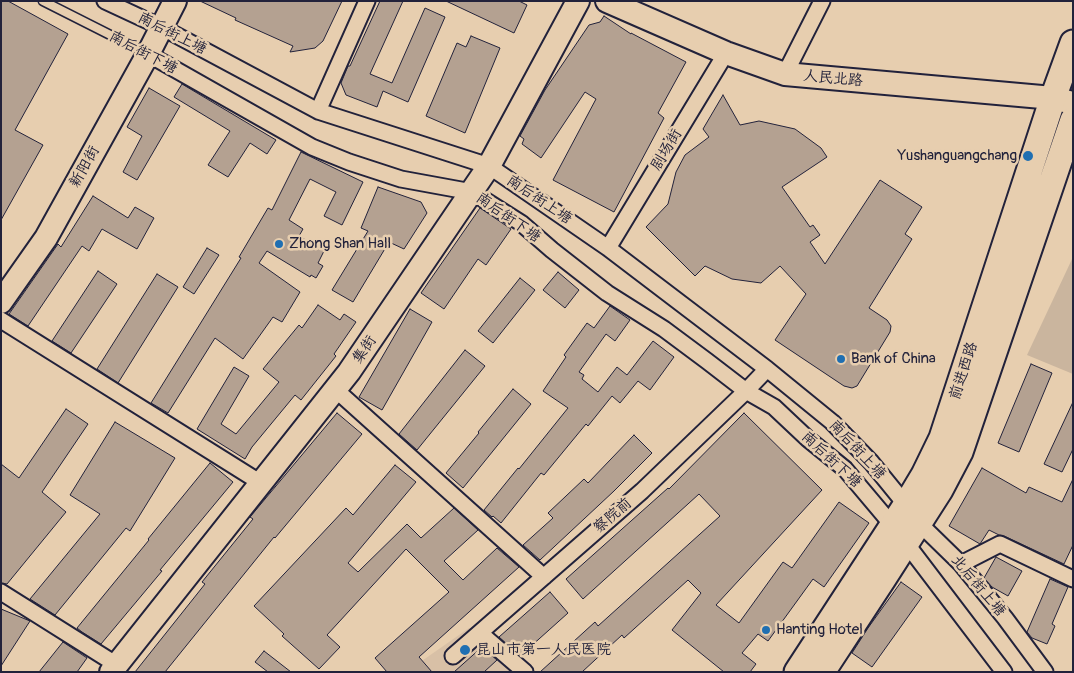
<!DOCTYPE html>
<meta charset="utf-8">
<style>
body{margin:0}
#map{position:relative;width:1074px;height:673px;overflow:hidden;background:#e7ceaf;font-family:Pangolin,sans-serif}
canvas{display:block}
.frame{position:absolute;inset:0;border:2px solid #22223b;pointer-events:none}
</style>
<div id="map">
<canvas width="1074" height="673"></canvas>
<div class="frame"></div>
</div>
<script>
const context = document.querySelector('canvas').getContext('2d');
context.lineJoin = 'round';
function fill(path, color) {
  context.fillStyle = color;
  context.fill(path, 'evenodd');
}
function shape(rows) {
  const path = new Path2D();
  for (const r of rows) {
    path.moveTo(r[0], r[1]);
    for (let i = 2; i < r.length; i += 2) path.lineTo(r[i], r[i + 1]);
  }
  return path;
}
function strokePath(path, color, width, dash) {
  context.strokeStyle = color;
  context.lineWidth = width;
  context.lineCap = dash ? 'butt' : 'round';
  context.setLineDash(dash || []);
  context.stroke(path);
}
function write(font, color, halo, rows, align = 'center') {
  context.font = font + ' Pangolin,"LXGW WenKai TC",sans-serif';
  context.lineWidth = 5;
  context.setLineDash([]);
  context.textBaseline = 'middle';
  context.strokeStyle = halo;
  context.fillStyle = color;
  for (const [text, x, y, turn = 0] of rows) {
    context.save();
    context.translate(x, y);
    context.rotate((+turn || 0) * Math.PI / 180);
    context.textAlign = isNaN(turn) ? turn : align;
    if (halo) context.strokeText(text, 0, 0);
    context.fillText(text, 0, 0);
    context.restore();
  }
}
fill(shape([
 [469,628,517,672,406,672]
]), '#d8c0a6');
fill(shape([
 [1073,257,1073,374,1027,355]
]), '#cab59e');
const building = shape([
 [1,1,8,1,68,34,15,130,43,145,1,220,1,1],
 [200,1,342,1,323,41,315,48,290,52,293,46,235,20,236,18,200,1],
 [380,1,403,1,370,74,392,83,425,8,445,17,408,102,383,91,377,107,346,95,341,83,348,66,350,66,380,1],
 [446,1,519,1,527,5,514,33,446,1],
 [604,16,631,34,631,33,686,62,658,113,664,118,614,212,553,180,596,99,585,92,541,158,522,144,524,139,520,136,545,90,589,25,600,22,604,16],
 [471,36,500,48,465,133,426,116,457,43,466,47,471,36],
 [182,84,276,140,267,154,250,143,228,177,208,165,230,131,174,97,182,84],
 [149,88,180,106,137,180,123,172,142,136,127,127,149,88],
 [723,95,740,125,759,121,795,129,821,148,827,157,782,187,810,227,813,225,820,235,810,242,825,264,880,180,922,207,905,234,912,239,869,308,887,320,891,326,890,332,857,386,852,388,844,386,775,340,806,294,780,266,761,283,732,279,705,266,695,276,646,227,668,204,676,172,685,155,709,137,703,129,723,95],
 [301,152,363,182,342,225,324,216,336,192,310,179,289,220,303,229,299,236,324,251,318,263,323,266,316,278,311,275,310,277,267,251,259,263,300,292,282,322,273,317,243,359,215,338,168,413,151,403,241,258,239,257,268,208,272,210,301,152],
 [378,187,421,202,427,213,404,249,389,242,353,302,332,290,368,231,361,228,378,187],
 [93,196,128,218,135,207,154,218,137,249,102,229,89,251,82,246,28,326,9,314,58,244,61,247,93,196],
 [480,208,511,229,486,265,478,259,444,309,421,293,480,208],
 [207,248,219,255,194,294,183,287,207,248],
 [98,271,117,284,71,353,52,341,98,271],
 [558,272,579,290,565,308,543,290,558,272],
 [157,274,178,287,118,383,97,369,157,274],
 [520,278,535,290,493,343,478,331,520,278],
 [318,305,340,320,344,314,356,322,334,354,336,356,301,400,295,395,252,447,245,459,197,429,234,367,249,376,221,424,236,434,279,382,263,369,299,325,302,328,318,305],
 [610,306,630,320,615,341,606,334,579,372,584,375,582,379,598,392,617,367,627,375,653,341,674,357,650,390,638,381,620,403,612,396,588,426,586,424,544,475,541,473,501,523,493,516,492,517,484,510,518,468,519,469,568,408,543,391,566,357,564,355,587,323,594,328,610,306],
 [410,309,432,322,382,410,359,397,410,309],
 [465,350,485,366,417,450,399,434,465,350],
 [1031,364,1052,373,1019,452,998,443,1031,364],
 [513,389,531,404,463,488,446,473,479,433,478,432,513,389],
 [1073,402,1073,449,1062,472,1044,464,1073,402],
 [66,409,88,424,42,492,66,512,7,584,1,583,1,464,19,478,66,409],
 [337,413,362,434,275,538,274,537,165,672,135,672,205,584,202,582,253,519,250,517,337,413],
 [744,413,822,490,716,605,739,623,783,562,792,568,839,502,869,523,824,587,813,579,768,641,758,634,742,653,756,664,750,672,724,672,672,630,701,593,688,580,624,638,622,635,582,672,540,672,595,622,598,626,720,516,699,494,583,599,566,579,668,488,669,489,744,413],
 [115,422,175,458,130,531,126,528,55,615,30,599,100,514,70,495,115,422],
 [634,435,652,453,614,491,540,560,523,545,553,518,548,513,584,479,588,483,634,435],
 [210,463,233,482,160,570,162,571,101,644,82,632,77,628,149,540,148,539,210,463],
 [395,465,416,482,348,563,358,572,407,524,421,538,454,508,478,530,444,561,463,580,497,548,519,567,419,657,432,672,387,672,375,658,449,592,406,549,327,635,340,647,319,669,282,636,284,634,254,606,346,508,353,515,395,465],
 [982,468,1026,493,1029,487,1062,502,1073,479,1073,545,1064,564,1004,536,999,535,989,530,980,544,949,526,982,468],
 [996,557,1022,571,1008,596,992,587,984,578,996,557],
 [1050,579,1068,587,1052,624,1055,626,1047,644,1032,638,1027,632,1050,579],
 [901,582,922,597,872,667,852,653,868,628,901,582],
 [550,592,568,613,520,656,499,637,550,592],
 [1,609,30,621,1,666,1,609],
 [63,642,87,658,77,672,39,672,63,642],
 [482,647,497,660,484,672,454,672,482,647],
 [264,651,291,672,268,672,255,662,264,651]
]);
fill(building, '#b4a191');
strokePath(building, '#22223b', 1);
const lane = shape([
 [43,1,146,53]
]);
const street = shape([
 [105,1,163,28,318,111,489,166,608,248,767,369,832,422,871,462,906,505,919,523,961,564,1005,618,1045,672],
 [148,54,312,147,349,162,401,179,472,192,521,223,552,250,607,293,664,329,707,361,746,391,774,407,808,439,845,469,893,526,1004,672],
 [785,74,822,1],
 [318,111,367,1],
 [608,248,726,53],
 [1,320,261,483],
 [336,390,544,577],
 [961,564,1000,544,1073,579],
 [1,592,117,665],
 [480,633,525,672],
 [453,656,642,491,746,391,767,369]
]);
const secondary = shape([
 [607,1,726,53,785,74,1053,98,1073,103],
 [1,302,46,238,148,54,175,1],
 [111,672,349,372,489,166,578,1]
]);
const primary = shape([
 [797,672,906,505,924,475,942,438,1053,98,1073,43],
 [822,672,883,579,940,490,960,452,1073,120]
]);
strokePath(lane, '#22223b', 11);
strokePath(street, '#22223b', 19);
strokePath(secondary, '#22223b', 26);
strokePath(primary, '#22223b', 29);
strokePath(lane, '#e7ceaf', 8);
strokePath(street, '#e7ceaf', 15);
strokePath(secondary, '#e7ceaf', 22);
strokePath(primary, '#e7ceaf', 25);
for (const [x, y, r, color] of [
 [1028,156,6,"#1f6fb2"],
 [279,244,5,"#1f6fb2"],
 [841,359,5,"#1f6fb2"],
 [766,630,5,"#1f6fb2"],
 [465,650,6,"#1f6fb2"]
]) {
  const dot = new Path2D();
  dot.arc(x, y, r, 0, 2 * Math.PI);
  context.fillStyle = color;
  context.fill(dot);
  strokePath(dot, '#e7ceaf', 2);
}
write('15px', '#22223b', '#e7ceaf', [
 ["南后街上塘",172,34,27],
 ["南后街下塘",143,53,28],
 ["人民北路",833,79,5],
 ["剧场街",667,150,-59],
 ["新阳街",85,167,-61],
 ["南后街上塘",539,200,34],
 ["南后街下塘",508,218,35],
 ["集街",365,350,-56],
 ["前进西路",964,371,-72],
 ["南后街上塘",857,450,47],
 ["南后街下塘",831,460,43],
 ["察院前",613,516,-41],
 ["北后街上塘",978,586,50]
]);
write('15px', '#22223b', '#e7ceaf', [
 ["Yushanguangchang",1017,156,"right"],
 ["Zhong Shan Hall",289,244],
 ["Bank of China",851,359],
 ["Hanting Hotel",776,630],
 ["昆山市第一人民医院",476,650]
], 'left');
</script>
